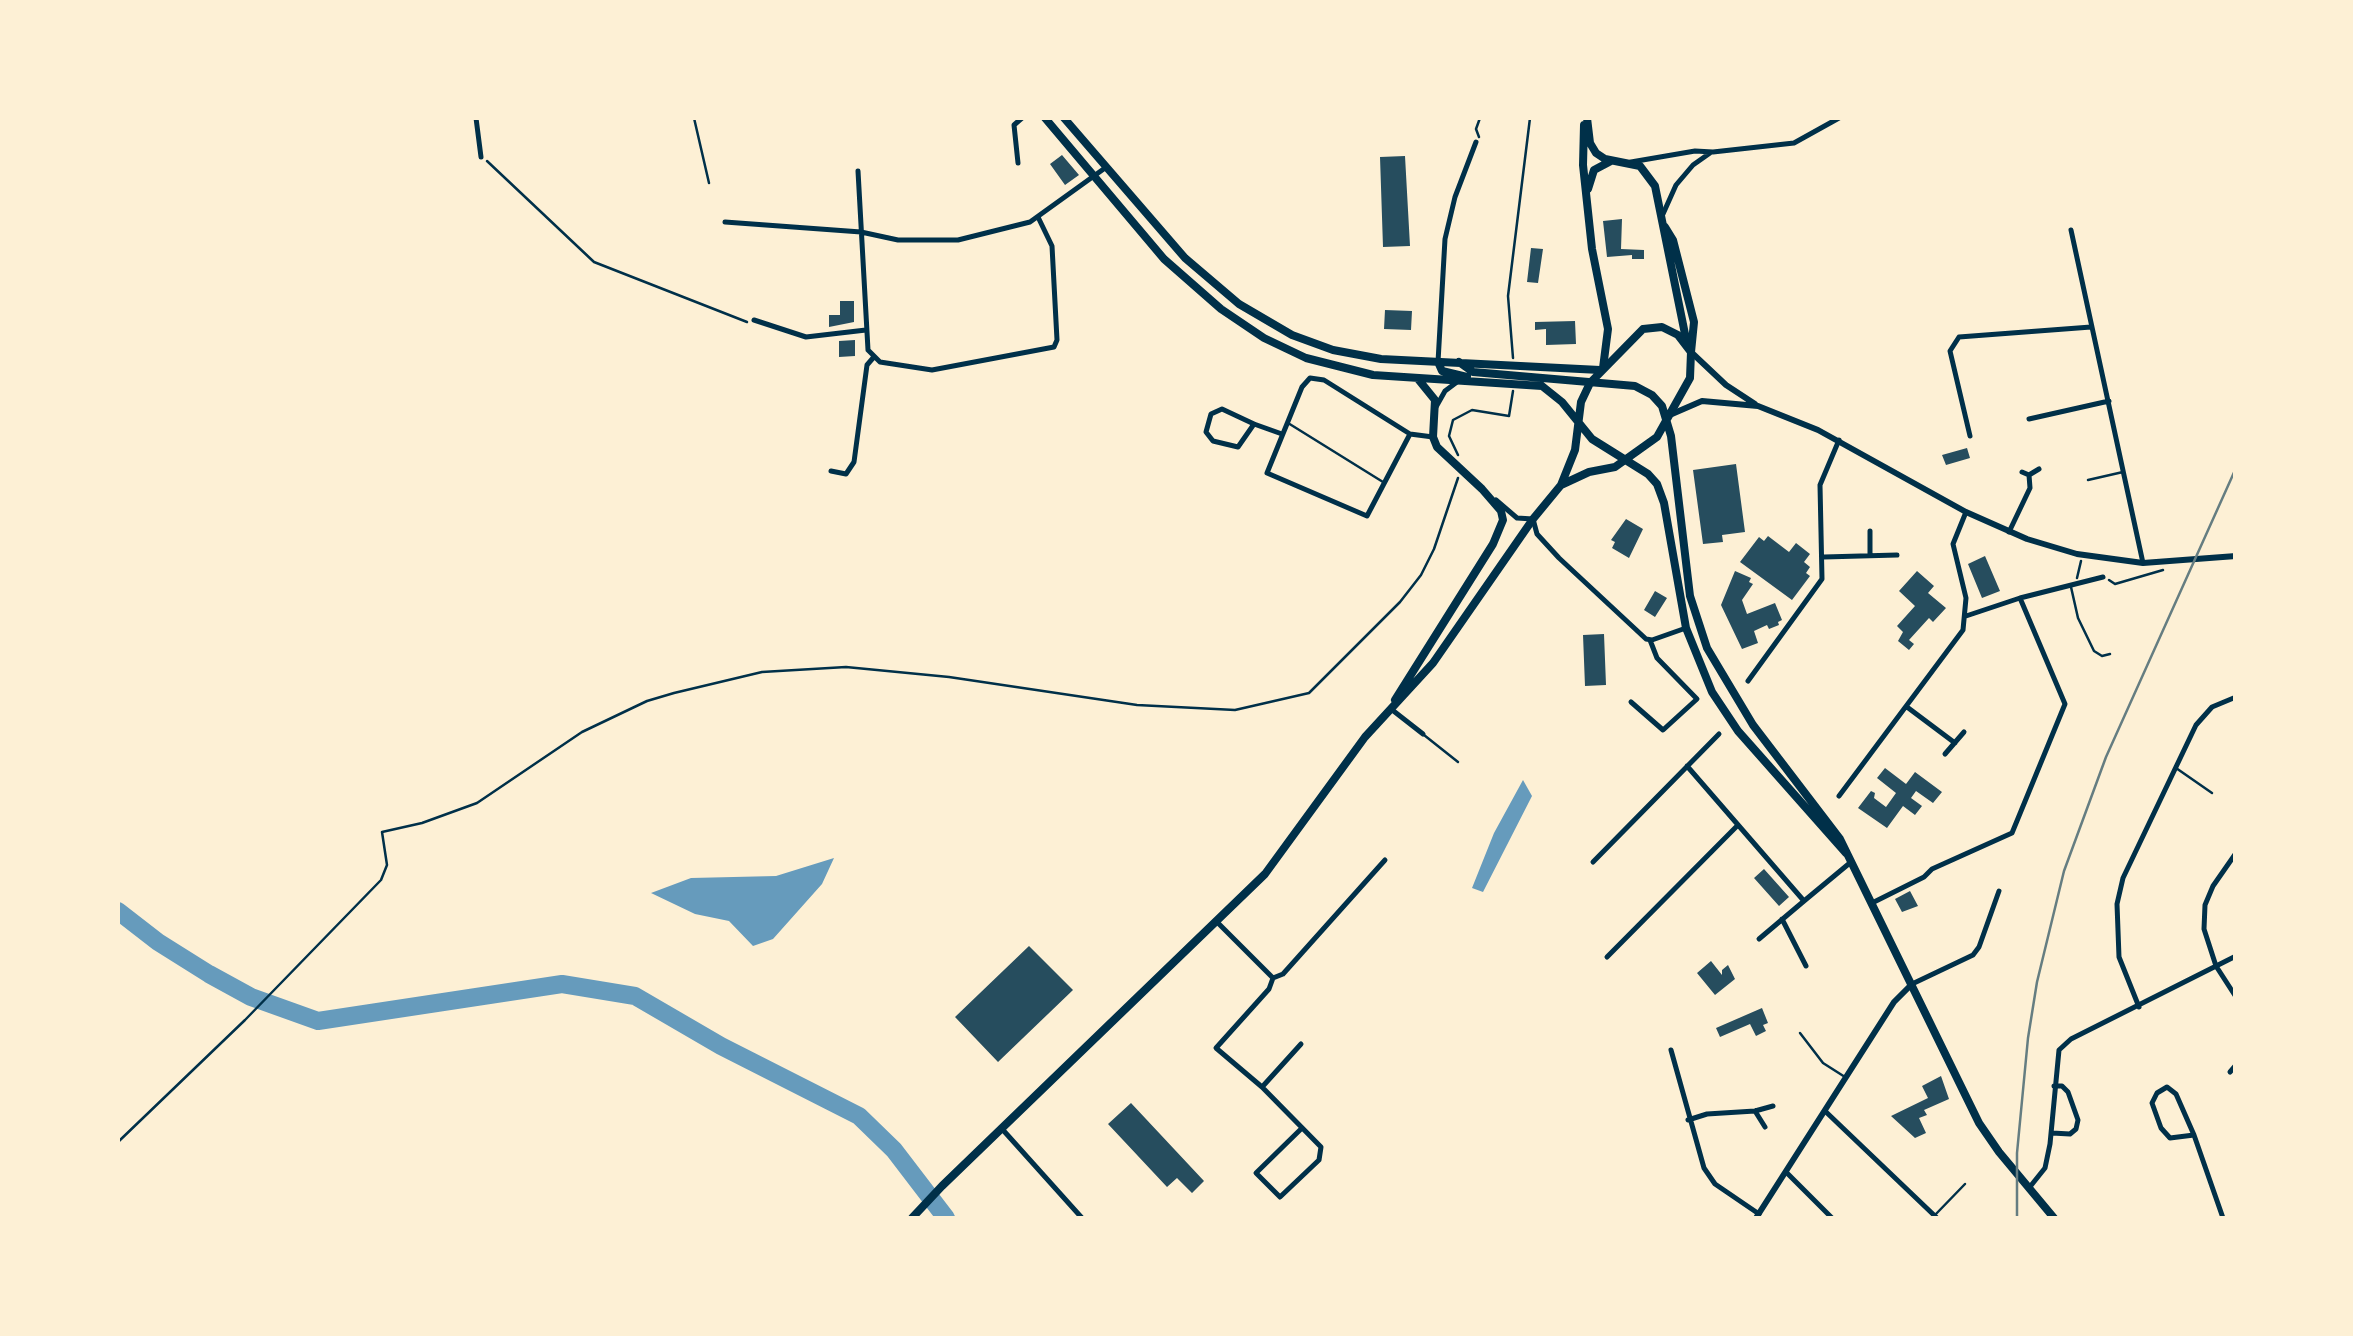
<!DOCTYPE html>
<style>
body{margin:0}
#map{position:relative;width:2353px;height:1336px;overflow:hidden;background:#fdf0d5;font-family:Roboto,sans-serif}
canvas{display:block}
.frame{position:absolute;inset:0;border:120px solid #fdf0d5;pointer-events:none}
</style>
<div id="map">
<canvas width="2353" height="1336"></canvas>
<div class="frame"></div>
</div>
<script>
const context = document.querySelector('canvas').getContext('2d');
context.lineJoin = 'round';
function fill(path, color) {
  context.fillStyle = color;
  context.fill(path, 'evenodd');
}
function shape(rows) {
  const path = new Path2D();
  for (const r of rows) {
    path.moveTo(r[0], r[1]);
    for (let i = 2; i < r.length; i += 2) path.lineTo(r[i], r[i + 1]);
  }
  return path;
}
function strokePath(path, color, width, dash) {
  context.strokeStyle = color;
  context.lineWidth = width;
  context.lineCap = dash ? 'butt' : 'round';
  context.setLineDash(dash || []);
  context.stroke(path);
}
fill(shape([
 [1523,780,1532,796,1483,892,1472,888,1494,833],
 [834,858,822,884,773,939,753,946,729,921,695,914,651,893,691,878,776,876]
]), '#669bbc');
strokePath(shape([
 [118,911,158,942,209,974,251,997,318,1021,562,984,635,996,721,1046,859,1116,894,1150,946,1218]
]), '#669bbc', 18);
fill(shape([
 [1062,155,1079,175,1065,185,1050,164],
 [1405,156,1410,246,1383,247,1380,157],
 [1622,219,1621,249,1644,250,1644,259,1632,259,1632,255,1607,257,1603,221],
 [1531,248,1543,249,1538,283,1527,282],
 [840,301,854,301,854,322,829,327,829,315,840,315],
 [1385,310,1412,311,1411,330,1384,329],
 [1575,321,1576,344,1546,345,1546,329,1535,330,1535,322],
 [855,340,855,356,839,357,839,341],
 [1967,448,1970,458,1946,465,1942,455],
 [1736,464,1745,532,1722,535,1723,542,1703,544,1693,470],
 [1626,519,1643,529,1629,558,1612,548,1615,542,1611,540],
 [1768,536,1789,552,1796,543,1810,554,1804,562,1810,567,1806,573,1810,576,1792,600,1740,562,1759,537,1764,541],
 [1985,556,2000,591,1982,598,1968,564],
 [1735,571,1751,578,1749,582,1753,584,1742,600,1747,614,1775,603,1782,620,1778,622,1779,625,1769,629,1767,625,1754,631,1758,643,1742,649,1721,605],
 [1917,571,1934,586,1928,593,1946,608,1933,622,1929,618,1909,640,1914,644,1909,650,1898,641,1903,632,1897,626,1915,606,1899,591],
 [1655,591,1667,598,1655,617,1644,610],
 [1604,634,1606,685,1585,686,1583,635],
 [1885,768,1906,784,1915,772,1942,792,1933,803,1916,791,1911,798,1922,806,1915,815,1903,806,1887,828,1858,808,1871,791,1875,793,1874,798,1886,807,1896,793,1877,778],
 [1764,869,1789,897,1779,906,1754,878],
 [1910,891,1918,906,1902,912,1895,899],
 [1029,946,1073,990,998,1062,955,1017],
 [1711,961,1722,975,1722,970,1728,965,1735,979,1715,995,1697,973],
 [1762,1008,1768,1023,1763,1025,1766,1031,1756,1036,1750,1024,1720,1037,1716,1028],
 [1941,1076,1949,1099,1924,1110,1927,1115,1919,1118,1926,1133,1915,1138,1891,1116,1928,1098,1922,1086],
 [1131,1103,1204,1181,1192,1193,1177,1178,1167,1187,1108,1124]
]), '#264d5e');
strokePath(shape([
 [1479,137,1476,129,1480,118],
 [487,161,594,262,747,322],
 [1513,358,1508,296,1530,118],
 [1458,455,1449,436,1453,420,1472,410,1509,416,1513,391],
 [2077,578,2081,561],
 [2109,580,2115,584,2163,570],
 [118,1142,245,1020,381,880,387,865,382,832,422,823,477,803,582,732,647,701,674,693,762,672,846,667,949,677,1137,705,1235,710,1309,693,1400,602,1421,575,1434,549,1458,478]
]), '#003049', 2.5);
strokePath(shape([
 [694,118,709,183],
 [1288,423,1383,482],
 [2088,480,2123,472],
 [2071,587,2078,618,2094,651,2102,656,2110,654],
 [1424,735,1458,762],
 [2176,768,2212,793],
 [1800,1033,1823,1063,1845,1077],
 [1935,1215,1965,1184]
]), '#003049', 2.5);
strokePath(shape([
 [476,118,481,157],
 [1631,162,1695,151,1713,152,1794,143,1839,118],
 [1018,163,1014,125,1022,118],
 [858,171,868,350,880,362,932,370,1054,347,1057,340,1052,246,1038,217],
 [1663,214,1676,185,1693,165,1710,153],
 [725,222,861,232,898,240,958,240,1030,222,1105,168],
 [2071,230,2143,563],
 [754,320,806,337,866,330],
 [1438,362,1445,239,1455,197,1476,142],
 [1436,407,1445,391,1457,382],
 [2029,419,2109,401],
 [1254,424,1222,409,1211,414,1206,432,1213,441,1238,447,1254,424,1282,434],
 [1410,434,1367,516,1267,473,1302,387,1310,378,1324,380,1410,434,1433,437],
 [1970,436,1950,351,1959,337,2091,327],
 [831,471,846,474,854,462,867,365,873,358],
 [2022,472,2029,475,2039,469],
 [1496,500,1517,518,1533,519,1537,534,1559,558,1646,639,1652,640,1686,628],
 [1870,531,1870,555],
 [2009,532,2030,488,2029,475],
 [1824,557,1897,555],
 [1966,616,2020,598,2103,577],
 [1748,681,1822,579,1820,485,1839,440],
 [1631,702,1663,730,1697,699,1657,658,1650,640],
 [1907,707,1955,743],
 [1391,709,1423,734],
 [1945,754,1964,732],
 [1687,766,1804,901,1851,862],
 [1839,796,1963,630,1966,598,1953,544,1966,512],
 [2236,853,2213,886,2205,905,2204,929,2216,966,2236,997],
 [1593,862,1719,734],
 [1872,903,1924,877,1932,869,2012,833,2065,704,2020,598],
 [1782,919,1806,966],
 [1217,922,1273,978,1269,989,1216,1048,1262,1087,1321,1147,1319,1160,1280,1197,1256,1173,1301,1129],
 [1759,939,1804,901],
 [1607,957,1738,825],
 [1273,978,1283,974,1385,860],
 [1912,984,1973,955,1979,947,1999,891],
 [2139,1007,2119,957,2117,904,2123,878,2196,725,2212,707,2236,697],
 [1671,1050,1704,1168,1715,1184,1759,1214],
 [2230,1072,2236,1065],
 [1263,1086,1301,1044],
 [1755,1111,1765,1127],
 [1825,1111,1937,1218],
 [1688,1120,1707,1114,1755,1111,1773,1106],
 [1003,1130,1082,1218],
 [2052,1133,2070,1134,2076,1129,2078,1120,2068,1092,2062,1086,2054,1086],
 [2194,1135,2170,1138,2161,1128,2152,1103,2157,1093,2167,1087,2176,1094,2194,1135,2223,1218],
 [1786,1172,1832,1218],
 [2029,1188,2045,1168,2050,1144,2059,1050,2071,1039,2236,956]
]), '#003049', 5);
strokePath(shape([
 [1756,1218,1894,1002,1911,985]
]), '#003049', 6);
strokePath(shape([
 [1691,352,1726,385,1755,404],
 [1672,414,1702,401,1758,406,1818,430,1966,512,2027,539,2077,554,2143,563,2236,556]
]), '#003049', 6);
strokePath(shape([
 [1587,118,1590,143,1596,153,1605,159,1640,166,1655,186,1687,344],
 [1584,125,1583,165,1592,249,1608,329,1603,368],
 [1588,189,1594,170,1611,161],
 [1665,227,1673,240,1694,322,1691,352]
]), '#003049', 8);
strokePath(shape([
 [1045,118,1164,259,1221,309,1264,338,1306,358,1373,375,1542,386,1562,402,1592,439,1648,474,1657,484,1664,503,1686,628,1712,692,1738,731,1846,853],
 [1064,118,1185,258,1239,304,1292,335,1333,350,1381,359,1600,370],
 [1438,362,1442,371,1467,377],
 [1459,362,1473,372,1635,386,1652,395,1662,406,1671,436,1690,596,1707,648,1753,725,1840,839,1979,1123,1999,1152,2054,1218],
 [1395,700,1493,544,1503,520,1501,511,1482,489,1437,447,1433,437,1435,400,1418,379],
 [912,1218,942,1186,1265,874,1365,737,1433,663,1533,519,1561,485,1589,472,1615,467,1657,437,1690,378,1691,352,1678,335,1662,327,1643,329,1590,383,1581,402,1575,450,1561,485]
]), '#003049', 8);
strokePath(shape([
 [2017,1218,2017,1153,2028,1038,2037,982,2064,871,2106,757,2236,468]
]), '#657d81', 2.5);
</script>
